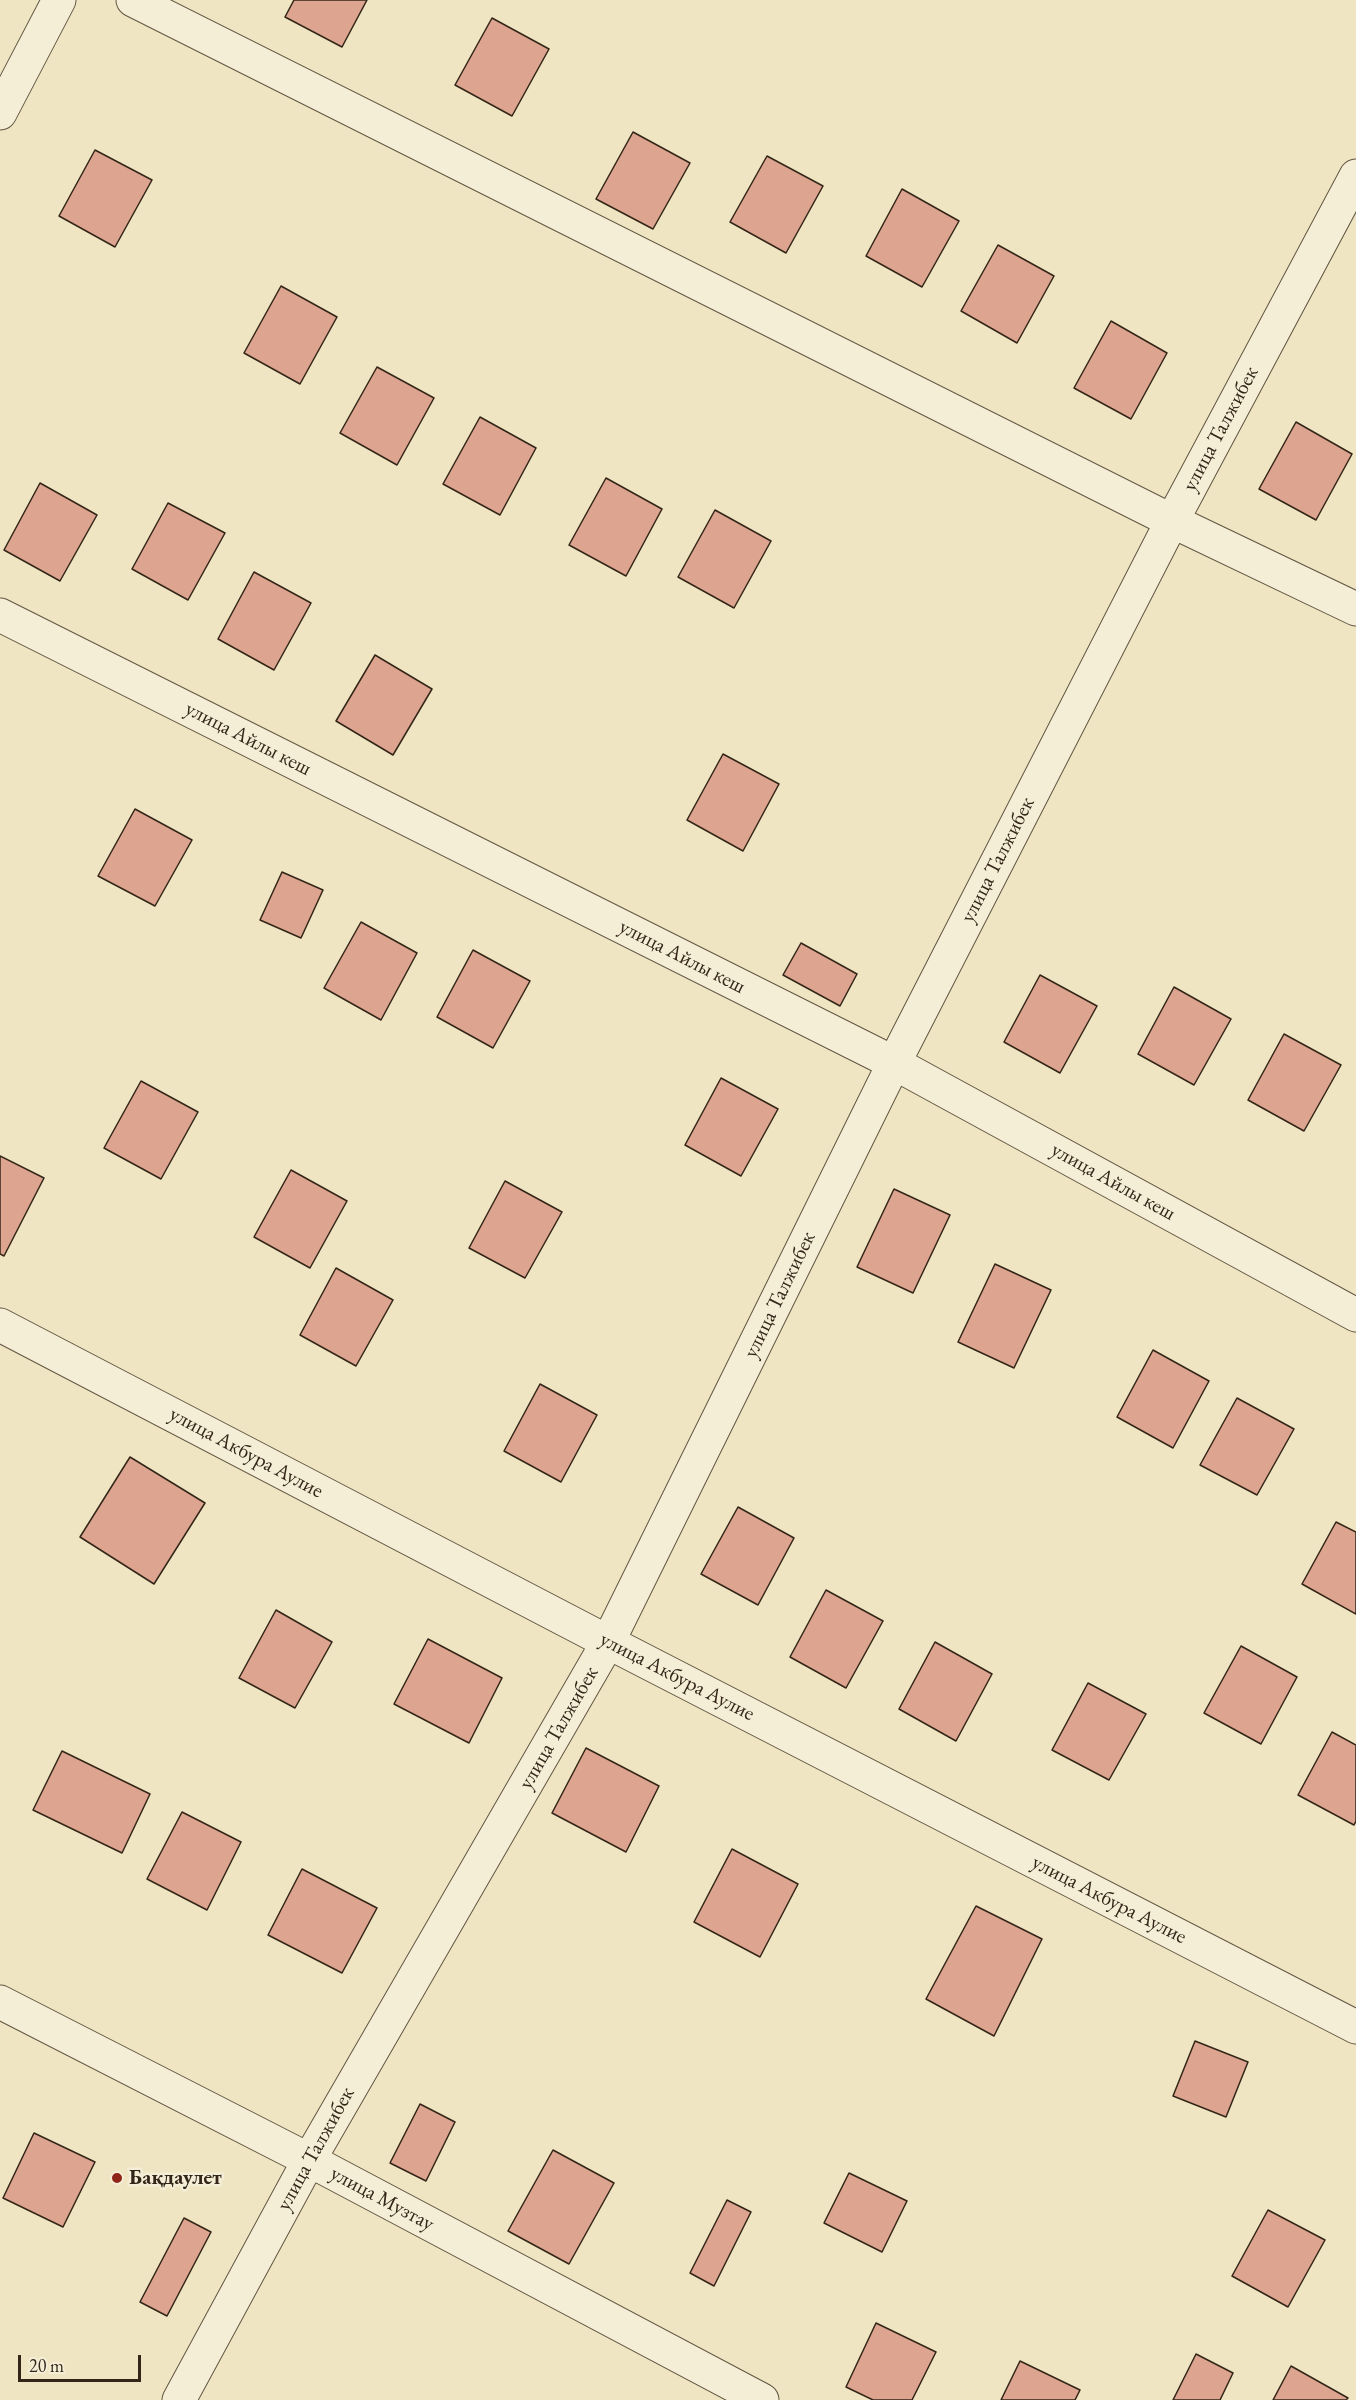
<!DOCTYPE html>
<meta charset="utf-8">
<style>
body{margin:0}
#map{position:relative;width:1356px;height:2400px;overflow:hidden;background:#f0e5c2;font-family:"EB Garamond",serif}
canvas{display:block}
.scale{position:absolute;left:18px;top:2355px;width:123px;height:27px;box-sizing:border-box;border:3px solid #332618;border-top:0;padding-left:8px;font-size:18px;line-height:21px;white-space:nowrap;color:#332618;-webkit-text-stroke:4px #f5eed7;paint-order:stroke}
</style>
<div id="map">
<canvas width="1356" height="2400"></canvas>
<div class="scale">20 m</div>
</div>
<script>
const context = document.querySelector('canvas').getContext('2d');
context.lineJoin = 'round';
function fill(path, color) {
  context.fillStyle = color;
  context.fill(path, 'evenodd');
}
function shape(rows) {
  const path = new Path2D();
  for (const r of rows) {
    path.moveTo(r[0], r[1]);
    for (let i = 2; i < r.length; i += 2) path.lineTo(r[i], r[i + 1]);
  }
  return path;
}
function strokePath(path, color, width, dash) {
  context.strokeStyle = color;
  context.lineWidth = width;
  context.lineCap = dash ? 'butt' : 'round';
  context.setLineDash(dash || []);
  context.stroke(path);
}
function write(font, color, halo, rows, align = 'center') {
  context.font = font + ' "EB Garamond",serif';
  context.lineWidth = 5;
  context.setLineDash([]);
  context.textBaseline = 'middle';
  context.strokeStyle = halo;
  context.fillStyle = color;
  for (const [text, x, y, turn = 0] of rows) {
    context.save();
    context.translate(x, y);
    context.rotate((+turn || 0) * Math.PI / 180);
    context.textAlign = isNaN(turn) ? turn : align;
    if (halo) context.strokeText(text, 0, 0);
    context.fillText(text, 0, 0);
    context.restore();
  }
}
const building = shape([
 [294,0,367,0,342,47,285,17,294,0],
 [492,18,549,49,512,116,455,85,492,18],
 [633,132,690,163,653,229,596,199,633,132],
 [95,150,152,180,115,247,59,216,95,150],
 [767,156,823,186,786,253,730,222,767,156],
 [902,189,959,221,922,287,866,256,902,189],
 [998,245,1054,276,1017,343,961,311,998,245],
 [281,286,337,317,300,384,244,353,281,286],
 [1111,321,1167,353,1131,419,1074,388,1111,321],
 [377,367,434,398,397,465,340,433,377,367],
 [480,417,536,448,500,515,443,484,480,417],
 [1296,422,1352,454,1316,520,1259,489,1296,422],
 [606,478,662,509,626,576,569,545,606,478],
 [40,483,97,515,60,581,4,550,40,483],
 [168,503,225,533,188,600,132,569,168,503],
 [715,510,771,541,734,608,678,577,715,510],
 [254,572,311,603,274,670,218,639,254,572],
 [375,655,432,689,393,755,336,721,375,655],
 [723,754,779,784,743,851,687,820,723,754],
 [135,809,192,840,155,906,98,876,135,809],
 [282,872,323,890,301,938,260,920,282,872],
 [361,922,417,953,381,1020,324,988,361,922],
 [801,943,857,974,840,1006,783,975,801,943],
 [473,950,530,981,493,1048,437,1017,473,950],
 [1040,975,1097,1006,1060,1073,1004,1042,1040,975],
 [1174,987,1231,1019,1194,1085,1138,1054,1174,987],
 [1284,1034,1341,1065,1304,1131,1248,1100,1284,1034],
 [721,1078,778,1109,741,1176,685,1145,721,1078],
 [141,1081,198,1112,161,1179,104,1148,141,1081],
 [0,1156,44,1178,4,1256,0,1254,0,1156],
 [291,1170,347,1201,310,1268,254,1237,291,1170],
 [505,1181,562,1212,525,1278,469,1248,505,1181],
 [894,1189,950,1215,913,1293,857,1267,894,1189],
 [995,1264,1051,1290,1014,1368,958,1342,995,1264],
 [336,1268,393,1300,356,1366,300,1335,336,1268],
 [1153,1350,1209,1381,1173,1448,1117,1417,1153,1350],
 [540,1384,597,1415,561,1482,504,1451,540,1384],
 [1237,1398,1294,1429,1257,1495,1200,1465,1237,1398],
 [130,1457,205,1503,154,1584,80,1537,130,1457],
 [738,1507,794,1538,758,1605,701,1574,738,1507],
 [1336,1522,1356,1532,1356,1614,1302,1584,1336,1522],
 [826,1590,883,1621,846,1688,790,1657,826,1590],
 [276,1610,332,1642,295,1708,239,1678,276,1610],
 [428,1639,502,1678,469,1743,394,1704,428,1639],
 [935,1642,992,1674,956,1741,899,1709,935,1642],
 [1241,1646,1297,1677,1261,1744,1204,1713,1241,1646],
 [1088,1683,1146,1714,1109,1780,1052,1750,1088,1683],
 [1332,1732,1356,1745,1356,1821,1354,1825,1298,1795,1332,1732],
 [586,1748,659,1786,626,1852,552,1813,586,1748],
 [62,1751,150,1794,122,1853,33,1810,62,1751],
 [182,1812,241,1842,207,1910,147,1879,182,1812],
 [732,1849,798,1884,760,1957,694,1922,732,1849],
 [302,1869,377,1908,342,1973,268,1935,302,1869],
 [976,1906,1042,1939,994,2036,926,1999,976,1906],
 [1195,2041,1248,2062,1226,2117,1173,2096,1195,2041],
 [420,2104,455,2122,426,2181,390,2163,420,2104],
 [34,2133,95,2162,63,2227,3,2198,34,2133],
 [553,2150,614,2183,569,2264,508,2231,553,2150],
 [849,2173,907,2201,882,2252,824,2223,849,2173],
 [727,2200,751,2212,714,2286,690,2273,727,2200],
 [1268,2210,1325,2240,1288,2307,1232,2276,1268,2210],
 [184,2218,211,2232,167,2316,140,2302,184,2218],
 [876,2323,936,2352,912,2400,873,2400,846,2387,876,2323],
 [1196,2354,1233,2373,1220,2400,1173,2400,1196,2354],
 [1020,2361,1080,2390,1075,2400,1001,2400,1020,2361],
 [1291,2366,1348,2398,1346,2400,1273,2400,1291,2366]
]);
fill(building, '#dda48f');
strokePath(building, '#332618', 1.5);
const street = shape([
 [133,0,1172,521,1356,609],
 [0,113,59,0],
 [0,615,894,1063,1356,1315],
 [0,1325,608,1642,1356,2027],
 [0,2002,309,2160,762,2400],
 [179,2400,309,2160,608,1642,894,1063,1172,521,1356,176]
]);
strokePath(street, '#625642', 35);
strokePath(street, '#f5eed7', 33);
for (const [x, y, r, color] of [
 [117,2178,6,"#8f2418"]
]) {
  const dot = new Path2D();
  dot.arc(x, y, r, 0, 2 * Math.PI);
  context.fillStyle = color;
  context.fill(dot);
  strokePath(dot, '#f5eed7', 2);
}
write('21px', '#332618', '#f5eed7', [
 ["улица Талжибек",1221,429,-62],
 ["улица Айлы кеш",248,739,27],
 ["улица Талжибек",998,860,-63],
 ["улица Айлы кеш",682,957,27],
 ["улица Айлы кеш",1113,1182,29],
 ["улица Талжибек",780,1295,-64],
 ["улица Акбура Аулие",246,1453,28],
 ["улица Акбура Аулие",677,1677,27],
 ["улица Талжибек",559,1728,-60],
 ["улица Акбура Аулие",1109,1900,27],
 ["улица Талжибек",316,2149,-61],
 ["улица Музтау",382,2199,28]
]);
write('bold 21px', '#332618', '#f5eed7', [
 ["Бақдаулет",129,2178]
], 'left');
</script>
